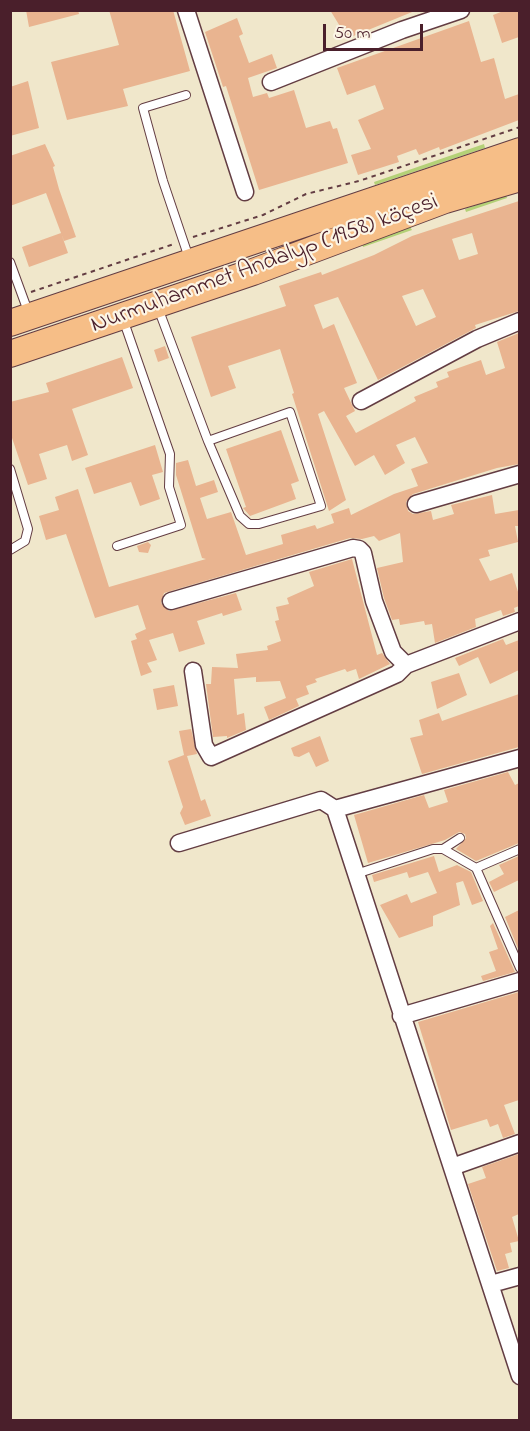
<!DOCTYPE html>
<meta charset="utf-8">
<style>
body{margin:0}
#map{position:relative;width:530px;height:1431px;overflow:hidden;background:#f0e7cb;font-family:"Indie Flower",sans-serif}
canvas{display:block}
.frame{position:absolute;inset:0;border:12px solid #4a1f2b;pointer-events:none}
.scale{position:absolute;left:323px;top:24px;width:100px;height:27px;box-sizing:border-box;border:3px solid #4a1f2b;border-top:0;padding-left:8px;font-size:18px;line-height:21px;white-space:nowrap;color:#4a1f2b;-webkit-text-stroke:4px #fcf5e5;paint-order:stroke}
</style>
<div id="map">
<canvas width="530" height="1431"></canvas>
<div class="frame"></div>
<div class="scale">50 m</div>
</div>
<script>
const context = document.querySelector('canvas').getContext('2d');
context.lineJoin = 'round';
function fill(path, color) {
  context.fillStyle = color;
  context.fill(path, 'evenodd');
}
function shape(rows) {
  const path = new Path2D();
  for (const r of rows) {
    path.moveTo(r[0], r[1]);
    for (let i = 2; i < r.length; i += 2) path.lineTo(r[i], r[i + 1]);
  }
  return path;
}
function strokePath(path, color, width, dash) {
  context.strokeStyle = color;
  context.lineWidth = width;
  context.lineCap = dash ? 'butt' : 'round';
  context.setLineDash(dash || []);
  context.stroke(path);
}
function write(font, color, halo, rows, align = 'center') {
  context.font = font + ' "Indie Flower",sans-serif';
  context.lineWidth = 4.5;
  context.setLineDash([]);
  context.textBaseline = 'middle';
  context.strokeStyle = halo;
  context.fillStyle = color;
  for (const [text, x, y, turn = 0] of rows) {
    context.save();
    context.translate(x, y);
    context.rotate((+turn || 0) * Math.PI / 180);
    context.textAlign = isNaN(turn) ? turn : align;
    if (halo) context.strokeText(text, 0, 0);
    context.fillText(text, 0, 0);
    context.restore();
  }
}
fill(shape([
 [484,144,485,148,375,185,374,182],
 [506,195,507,198,466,212,465,209],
 [410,227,412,230,363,247,362,243]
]), '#b4d177');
fill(shape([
 [26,10,78,10,79,14,29,27],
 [109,10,173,10,190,71,123,89,128,106,67,120,51,62,119,45],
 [330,10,417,10,351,37,346,36],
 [506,10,519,10,519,37,502,43,493,15],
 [237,18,243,34,239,36,249,63,272,54,277,68,248,78,253,97,267,93,269,98,294,90,306,128,330,121,333,129,337,128,348,163,259,190,226,86,223,87,205,32],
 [469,21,481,62,494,58,505,99,519,94,519,120,440,150,439,147,419,155,416,149,397,156,399,162,358,175,351,155,371,149,358,120,384,109,375,85,347,95,337,68],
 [28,81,39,128,10,136,10,87],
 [45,144,55,166,53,167,59,189,76,237,64,241,46,193,10,206,10,156],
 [519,201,519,311,475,325,476,328,378,380,338,297,314,305,323,329,334,324,357,383,344,388,355,411,346,416,356,433,416,401,414,397,438,387,436,382,449,377,447,372,481,360,486,375,505,368,497,342,519,333,519,464,497,468,413,494,406,502,408,511,413,514,431,511,433,520,454,514,451,505,492,495,495,514,519,510,519,526,515,526,518,542,488,550,490,556,479,559,490,581,512,573,519,595,519,606,514,608,515,612,503,616,501,610,475,619,476,627,435,643,432,624,425,625,424,621,400,625,399,619,392,620,384,598,377,568,403,562,400,533,379,541,374,536,362,539,350,538,164,593,161,603,169,611,236,593,242,610,223,616,222,613,197,621,205,644,179,652,173,633,149,640,157,660,147,663,152,672,141,676,131,641,137,639,135,634,146,629,138,605,95,618,66,534,46,540,39,516,59,510,55,497,78,489,109,587,206,559,202,558,176,475,176,463,188,460,196,486,214,480,218,492,200,498,207,519,231,512,246,555,283,544,281,535,315,525,317,529,334,523,331,514,349,508,351,515,394,494,418,486,411,469,428,463,415,437,396,445,405,463,385,475,374,455,355,466,324,411,318,414,346,500,329,511,292,394,294,393,280,349,228,366,236,388,211,397,191,337,286,306,279,286,321,272,322,275,374,255,412,236],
 [472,233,478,254,459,260,452,239],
 [423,289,436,317,416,326,402,296],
 [61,233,68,253,29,267,22,247],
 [165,346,169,358,158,362,154,350],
 [122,357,133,388,72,409,88,455,72,461,67,445,39,454,47,479,28,485,10,432,10,402,49,392,46,383],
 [281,430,299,481,291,484,296,499,250,516,243,508,246,507,226,449],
 [155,445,163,472,152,475,160,499,140,506,131,482,94,494,85,468],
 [148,542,151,545,148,553,139,552,137,546],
 [352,559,377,655,382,653,390,664,359,679,356,669,347,672,345,669,315,679,317,682,306,686,309,694,296,699,299,706,269,720,264,707,286,698,280,681,256,682,256,677,234,679,237,715,244,713,246,730,227,738,227,736,213,737,206,684,211,684,212,667,238,668,236,654,268,650,267,646,281,641,275,621,279,620,276,607,289,604,287,598,314,586,309,572],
 [503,639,506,645,519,640,519,670,490,684,478,657,459,666,455,658],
 [459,673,467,695,437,709,431,682],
 [174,685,178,706,157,710,153,689],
 [519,694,519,747,422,774,410,738,423,735,419,720,439,713,442,721],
 [191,729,197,754,187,756,201,801,205,799,211,816,185,825,180,813,183,807,168,761,184,755,179,731],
 [320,736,329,761,316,767,309,752,299,757,294,756,291,748],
 [508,772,515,785,519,783,519,843,476,861,456,849,466,838,465,834,459,832,445,840,368,863,354,815,424,795,429,808,448,802,444,790],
 [434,856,439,872,457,865,471,872,483,901,472,905,463,881,456,883,460,905,433,916,433,926,399,938,380,905,407,894,411,903,437,893,428,872,409,878,407,872,374,882,372,875],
 [519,856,519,880,494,892,489,882,504,874,499,865],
 [519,910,519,951,505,917],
 [493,923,515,972,483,981,481,976,496,971,489,952,498,949,490,926],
 [519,992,519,1100,504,1105,515,1134,503,1138,498,1124,490,1127,487,1119,451,1130,418,1022],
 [519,1154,519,1214,512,1217,519,1241,510,1243,512,1252,505,1254,509,1268,497,1271,468,1184,486,1178,482,1167]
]), '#e9b490');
const lane = shape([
 [186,95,143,108,163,181,189,258],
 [10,262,29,314],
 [158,308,208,441,240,516,249,524,259,524,321,506,290,412,208,441],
 [10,469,28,529,25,541,10,550],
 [117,546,181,525,169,487,170,454,123,319],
 [443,849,460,838],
 [476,868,520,849],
 [356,874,433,849,443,849,476,868,520,968]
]);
const street = shape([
 [186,10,245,192],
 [271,82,402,30,461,10],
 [361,401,477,339,520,321],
 [416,504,520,474],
 [171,601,353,548,359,549,363,553,374,601,393,652,406,665,520,621],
 [193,671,204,745,211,757,397,674,406,665],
 [335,809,520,1376],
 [179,843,321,800,335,809,520,758],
 [401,1016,520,981],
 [452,1167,520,1143],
 [491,1284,520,1276]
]);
const primary = shape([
 [10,323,520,151],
 [10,354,253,272,445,200,520,178]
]);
strokePath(lane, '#633d43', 10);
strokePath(street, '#633d43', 19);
strokePath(primary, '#633d43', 28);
strokePath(shape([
 [193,237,263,215,306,194,359,181,520,127],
 [31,292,174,244]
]), '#633d43', 2, [4.5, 4.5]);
strokePath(lane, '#fff', 8);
strokePath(street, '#fff', 16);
strokePath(primary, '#f6be87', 26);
write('24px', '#4a1f2b', '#fcf5e5', [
 ["Nurmuhammet Andalyp (1958) köçesi",265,265,-20]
]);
</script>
